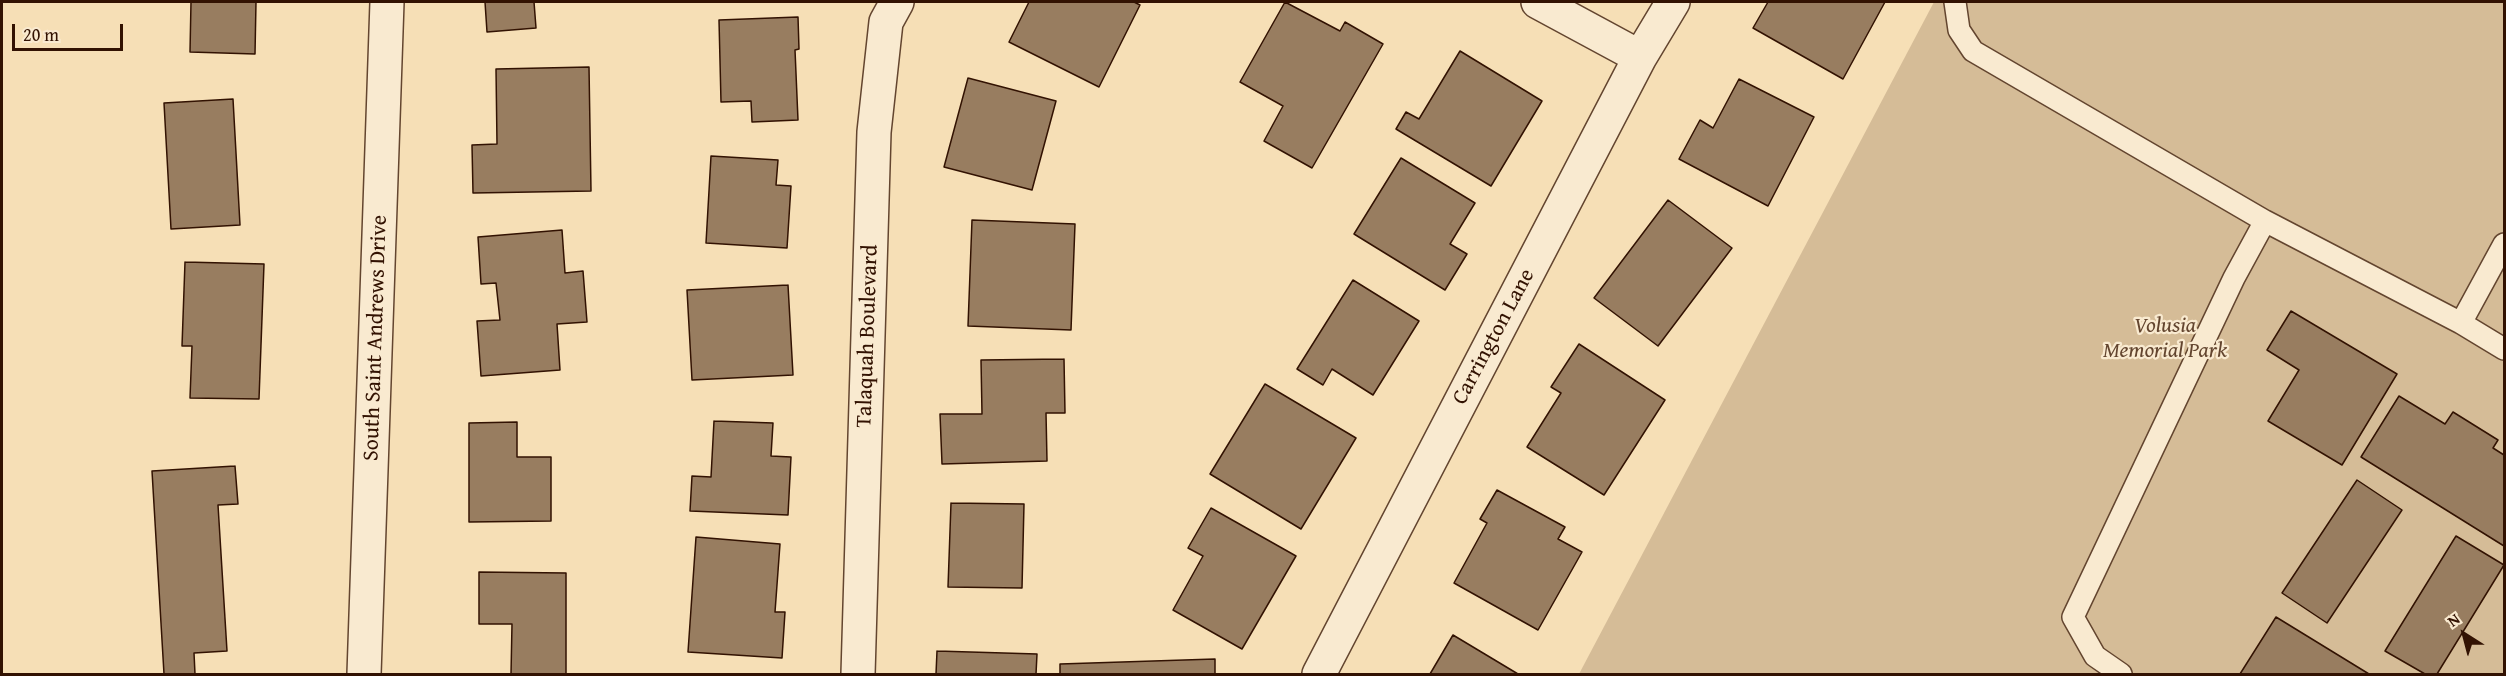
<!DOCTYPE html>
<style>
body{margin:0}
#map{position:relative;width:2506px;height:676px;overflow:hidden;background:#f6dfb6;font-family:"Gentium Book Plus",serif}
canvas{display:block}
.frame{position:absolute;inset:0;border:3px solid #321202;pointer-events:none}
.north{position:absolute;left:2434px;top:604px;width:60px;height:60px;-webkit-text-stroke:4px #f9ead0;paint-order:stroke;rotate:324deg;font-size:16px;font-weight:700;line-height:24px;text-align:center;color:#321202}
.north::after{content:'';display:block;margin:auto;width:21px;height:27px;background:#321202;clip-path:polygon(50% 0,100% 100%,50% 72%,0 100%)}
.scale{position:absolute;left:12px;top:24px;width:111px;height:27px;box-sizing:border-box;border:3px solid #321202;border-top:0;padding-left:8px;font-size:18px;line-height:21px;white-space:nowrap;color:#321202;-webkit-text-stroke:4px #f9ead0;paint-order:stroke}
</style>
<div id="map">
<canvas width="2506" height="676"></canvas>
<div class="frame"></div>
<div class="north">N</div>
<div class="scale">20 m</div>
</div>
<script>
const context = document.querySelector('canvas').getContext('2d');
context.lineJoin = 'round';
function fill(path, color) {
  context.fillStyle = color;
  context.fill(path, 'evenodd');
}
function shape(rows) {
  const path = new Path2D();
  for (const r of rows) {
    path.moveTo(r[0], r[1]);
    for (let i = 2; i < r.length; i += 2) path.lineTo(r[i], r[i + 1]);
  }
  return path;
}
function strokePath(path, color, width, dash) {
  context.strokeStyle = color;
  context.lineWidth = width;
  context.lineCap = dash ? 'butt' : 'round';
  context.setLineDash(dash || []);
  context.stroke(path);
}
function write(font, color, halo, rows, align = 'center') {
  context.font = font + ' "Gentium Book Plus",serif';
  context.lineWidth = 4.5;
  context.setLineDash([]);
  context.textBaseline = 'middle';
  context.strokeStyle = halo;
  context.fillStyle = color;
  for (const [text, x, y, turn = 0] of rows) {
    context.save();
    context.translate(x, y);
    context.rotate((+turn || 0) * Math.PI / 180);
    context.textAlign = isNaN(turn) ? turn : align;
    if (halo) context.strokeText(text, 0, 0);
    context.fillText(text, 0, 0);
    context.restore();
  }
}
fill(shape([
 [1934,2,2504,2,2504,674,1579,674]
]), '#d5bc97');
const building = shape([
 [191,2,256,2,255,54,190,52,191,2],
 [485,2,534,2,536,28,487,32,485,2],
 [1029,2,1134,2,1140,5,1099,87,1009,42,1029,2],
 [1285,2,1340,31,1345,22,1383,44,1312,168,1264,141,1283,106,1240,82,1285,2],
 [1768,2,1885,2,1843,79,1753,28,1768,2],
 [798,17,799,49,795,50,798,120,752,122,751,101,721,102,719,20,798,17],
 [1460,51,1542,101,1491,186,1396,129,1406,112,1419,119,1460,51],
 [589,67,591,191,473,193,472,145,497,144,496,69,589,67],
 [968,78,1056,101,1032,190,944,167,968,78],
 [1739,79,1814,117,1768,206,1679,159,1700,120,1713,128,1739,79],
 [233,99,240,225,171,229,164,103,233,99],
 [711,156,778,160,776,185,791,186,787,248,706,243,711,156],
 [1401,158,1475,203,1450,244,1467,254,1445,290,1354,234,1401,158],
 [1668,200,1732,248,1658,346,1594,298,1668,200],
 [972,220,1075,224,1071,330,968,326,972,220],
 [562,230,565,273,583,271,587,322,557,324,560,370,481,376,477,321,500,320,496,283,481,284,478,237,562,230],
 [185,262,264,264,259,399,190,398,192,346,182,346,185,262],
 [1353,280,1419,321,1373,395,1332,369,1323,385,1297,369,1353,280],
 [788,285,793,375,692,380,687,290,788,285],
 [2291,311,2397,374,2342,465,2268,421,2299,370,2267,350,2291,311],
 [1579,344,1665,400,1604,495,1527,447,1561,393,1551,387,1579,344],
 [1064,359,1065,413,1046,413,1047,461,942,464,940,414,982,414,981,360,1064,359],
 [1265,384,1356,438,1301,529,1210,474,1265,384],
 [2399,396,2445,424,2453,412,2498,440,2493,448,2504,455,2504,546,2361,457,2399,396],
 [714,421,773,423,771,456,791,457,788,515,690,511,692,476,711,477,714,421],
 [517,422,517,457,551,457,551,521,469,522,469,423,517,422],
 [235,466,238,504,218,505,227,651,194,653,195,674,164,674,152,471,235,466],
 [2357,480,2402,510,2327,623,2282,593,2357,480],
 [1497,490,1565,527,1558,539,1582,552,1538,630,1454,583,1487,523,1480,519,1497,490],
 [951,503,1024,504,1022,588,948,587,951,503],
 [1211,508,1296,556,1242,649,1173,610,1203,556,1188,548,1211,508],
 [2456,536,2504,565,2437,674,2425,674,2385,651,2456,536],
 [696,537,780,544,775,612,785,612,782,658,688,652,696,537],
 [479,572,566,573,566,674,511,674,512,624,479,624,479,572],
 [2276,617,2369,674,2240,674,2276,617],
 [1453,635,1518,674,1430,674,1453,635],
 [937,651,1037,654,1036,674,936,674,937,651],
 [1215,659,1215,674,1060,674,1060,664,1215,659]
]);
fill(building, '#987d60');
strokePath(building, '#321202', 1.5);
const service = shape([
 [1955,2,1959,30,1973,51,2265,221],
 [2504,244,2461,323,2504,349],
 [2121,674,2095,656,2073,617,2234,278,2265,221,2461,323]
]);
const minor = shape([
 [1538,2,1640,57],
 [364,674,387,2],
 [858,674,874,132,886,22,897,2],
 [1319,674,1640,57,1673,2]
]);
strokePath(service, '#63452f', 24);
strokePath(minor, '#63452f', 36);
strokePath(service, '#f9ead0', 21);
strokePath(minor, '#f9ead0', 33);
write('italic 22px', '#63452f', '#f9ead0', [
 ["Volusia",2165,326],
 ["Memorial Park",2165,351]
]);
write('22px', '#321202', '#f9ead0', [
 ["Talaquah Boulevard",868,336,-88],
 ["Carrington Lane",1494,337,-62],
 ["South Saint Andrews Drive",376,338,-88]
]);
</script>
